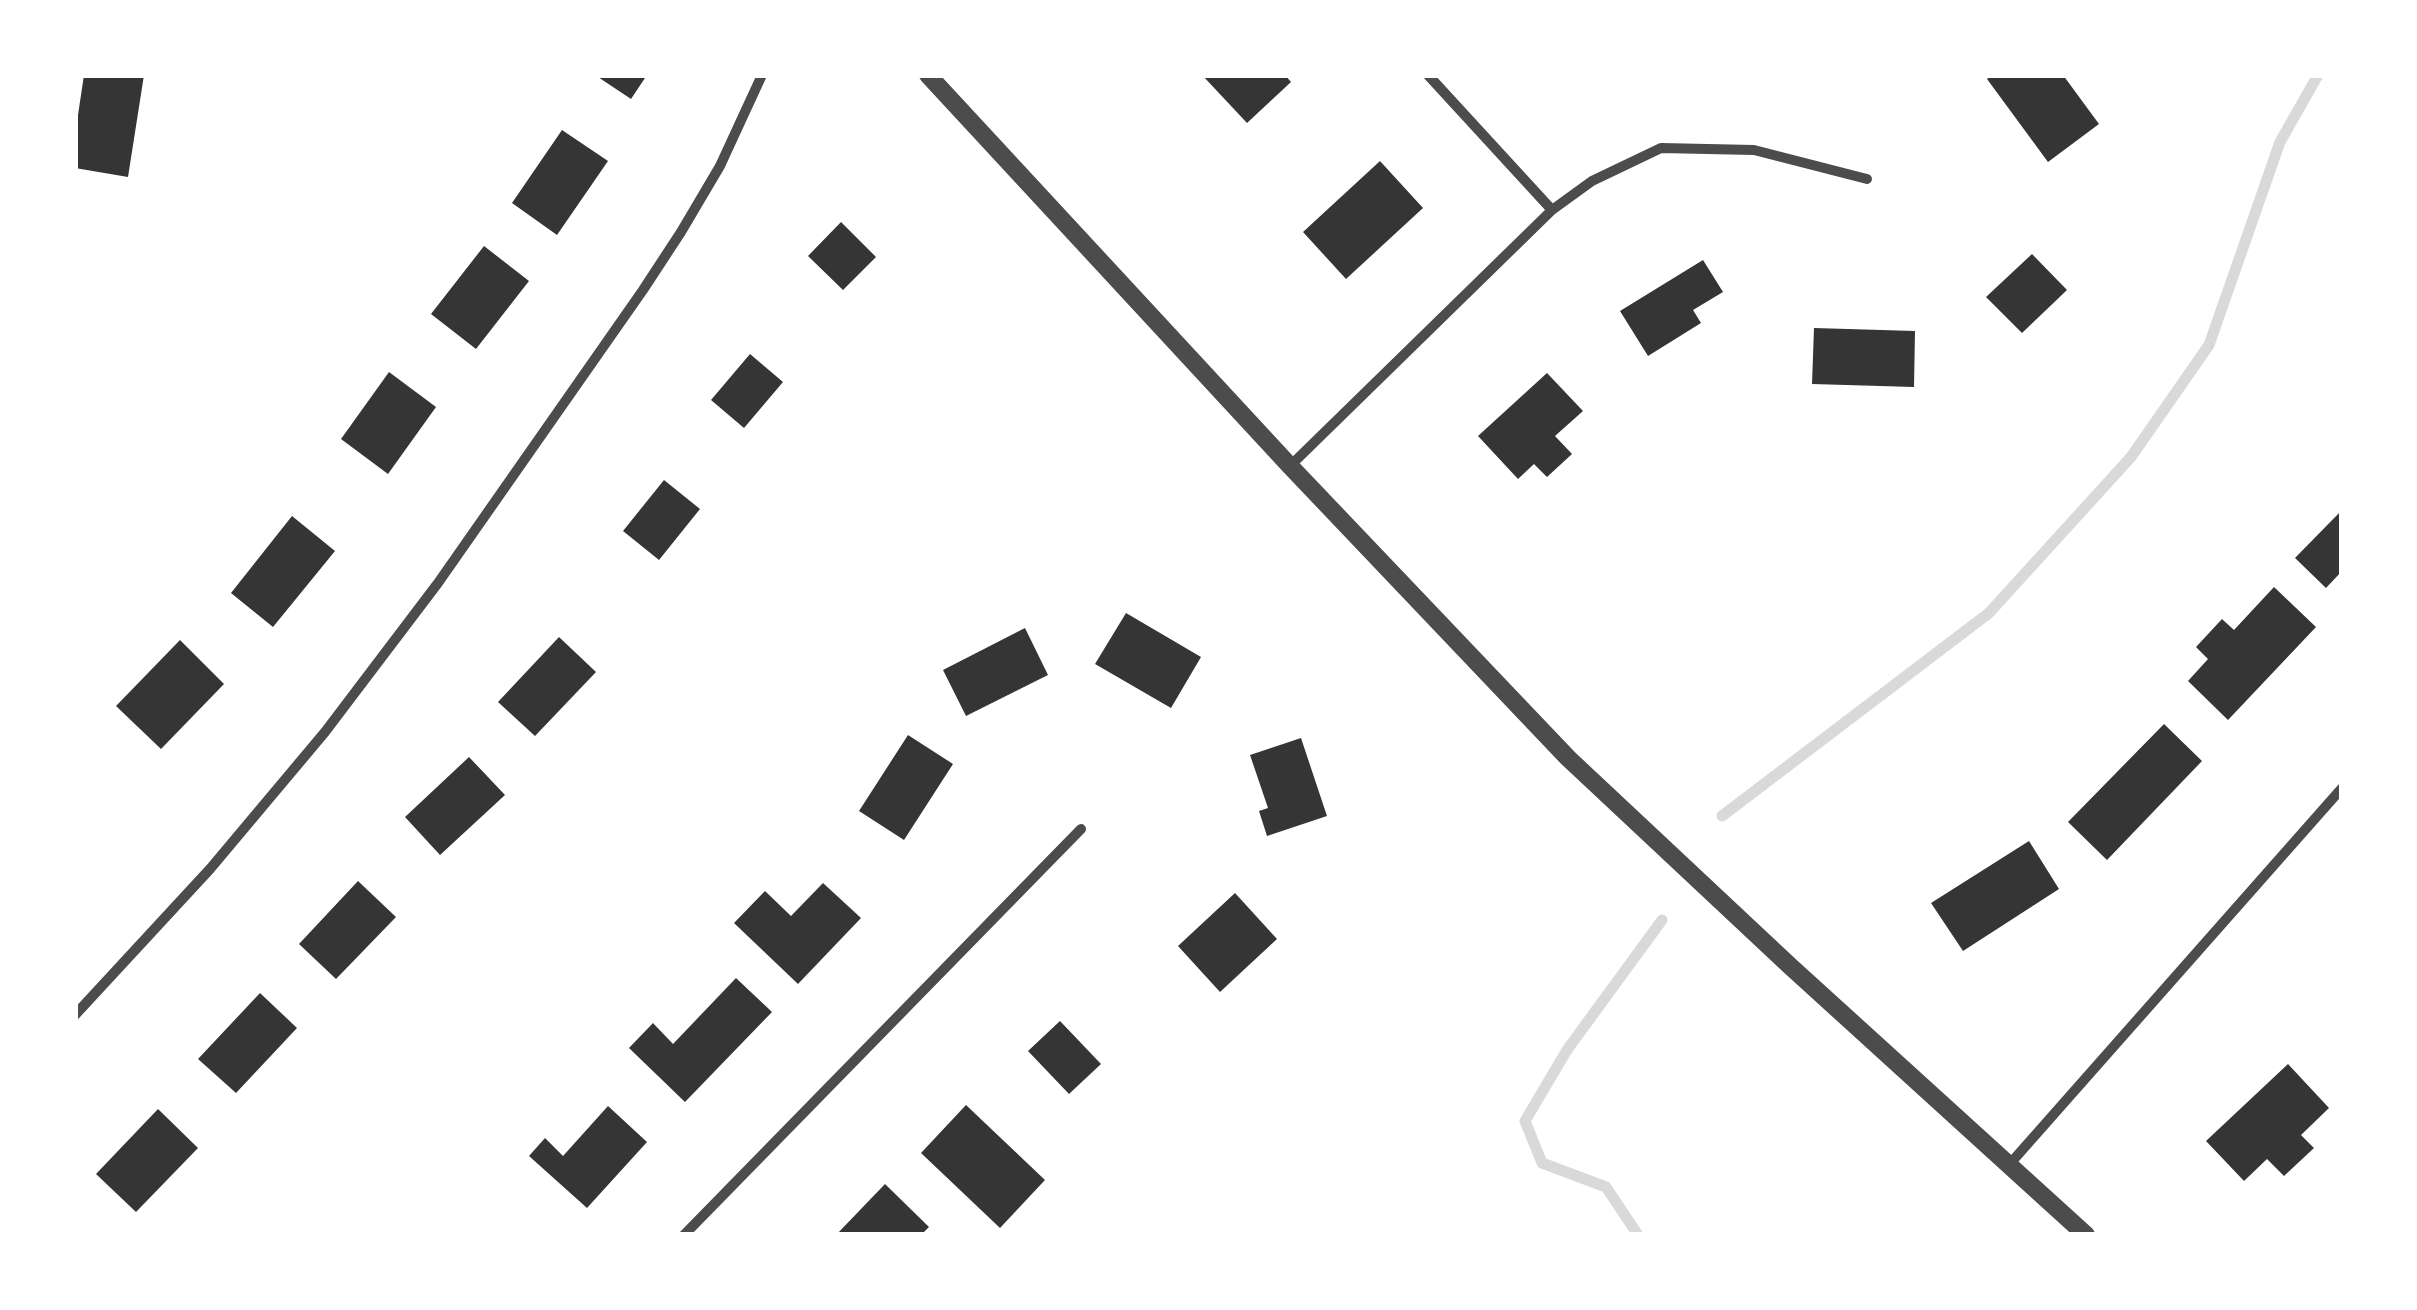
<!DOCTYPE html>
<style>
body{margin:0}
#map{position:relative;width:2417px;height:1310px;overflow:hidden;background:#fff;font-family:Helvetica,sans-serif}
canvas{display:block}
.frame{position:absolute;inset:0;border:78px solid #fff;pointer-events:none}
</style>
<div id="map">
<canvas width="2417" height="1310"></canvas>
<div class="frame"></div>
</div>
<script>
const context = document.querySelector('canvas').getContext('2d');
context.lineJoin = 'round';
function shape(rows) {
  const path = new Path2D();
  for (const r of rows) {
    path.moveTo(r[0], r[1]);
    for (let i = 2; i < r.length; i += 2) path.lineTo(r[i], r[i + 1]);
  }
  return path;
}
function strokePath(path, color, width, dash) {
  context.strokeStyle = color;
  context.lineWidth = width;
  context.lineCap = dash ? 'butt' : 'round';
  context.setLineDash(dash || []);
  context.stroke(path);
}
function fill(path, color) {
  context.fillStyle = color;
  context.fill(path, 'evenodd');
}
strokePath(shape([
 [1722,816,1989,613,2131,457,2209,345,2280,142,2318,75],
 [1638,1235,1606,1187,1542,1163,1525,1121,1567,1050,1662,920]
]), '#d9d9d9', 11);
fill(shape([
 [84,75,144,75,128,177,75,168,75,135],
 [595,75,647,75,631,99],
 [1202,75,1285,75,1291,82,1247,123],
 [1992,75,2063,75,2099,124,2048,162,1987,79],
 [562,130,608,161,557,235,512,203],
 [1380,161,1423,208,1346,279,1303,232],
 [841,222,876,257,843,290,808,256],
 [484,246,529,281,476,349,431,314],
 [2032,254,2067,290,2022,333,1986,297],
 [1703,260,1723,292,1693,310,1701,323,1648,356,1620,311],
 [1814,328,1915,331,1914,387,1812,384],
 [750,354,783,382,744,428,711,400],
 [389,372,436,407,388,474,341,439],
 [1547,373,1583,411,1555,436,1572,454,1547,477,1534,464,1518,479,1478,436],
 [664,480,700,509,659,560,623,531],
 [2342,510,2342,571,2326,588,2295,558],
 [292,516,335,551,273,627,231,593],
 [2274,587,2316,627,2228,720,2188,681,2208,659,2196,647,2222,619,2234,630],
 [1126,613,1201,657,1171,708,1095,664],
 [1025,628,1048,675,966,716,943,670],
 [559,637,596,672,535,736,498,702],
 [180,640,224,684,161,749,116,706],
 [2164,724,2202,761,2107,860,2068,822],
 [908,735,953,764,904,840,859,811],
 [1301,738,1327,816,1267,836,1259,811,1268,808,1250,755],
 [469,757,505,795,440,855,405,817],
 [2029,841,2059,889,1963,951,1931,903],
 [358,881,396,917,336,979,299,944],
 [823,883,861,918,798,984,734,923,765,891,791,916],
 [1235,893,1277,939,1220,992,1178,946],
 [736,978,772,1012,685,1102,629,1048,653,1023,673,1044],
 [260,993,297,1028,236,1093,198,1059],
 [1060,1021,1101,1064,1069,1094,1028,1051],
 [2288,1064,2329,1108,2301,1135,2314,1148,2284,1176,2267,1159,2244,1181,2206,1141],
 [966,1105,1045,1180,1000,1228,921,1153],
 [608,1106,647,1142,587,1208,529,1156,545,1138,563,1156],
 [158,1109,198,1148,136,1212,96,1174],
 [885,1184,929,1227,921,1235,836,1235]
]), '#353535');
strokePath(shape([
 [1428,75,1552,210],
 [1290,466,1552,210,1592,181,1661,148,1754,150,1867,179],
 [75,1015,210,869,325,732,438,583,643,290,681,232,720,166,762,75],
 [2008,1166,2342,788],
 [684,1235,1081,829]
]), '#4c4c4c', 10);
strokePath(shape([
 [928,75,1290,466,1568,758,1790,966,2086,1235]
]), '#4c4c4c', 18);
</script>
